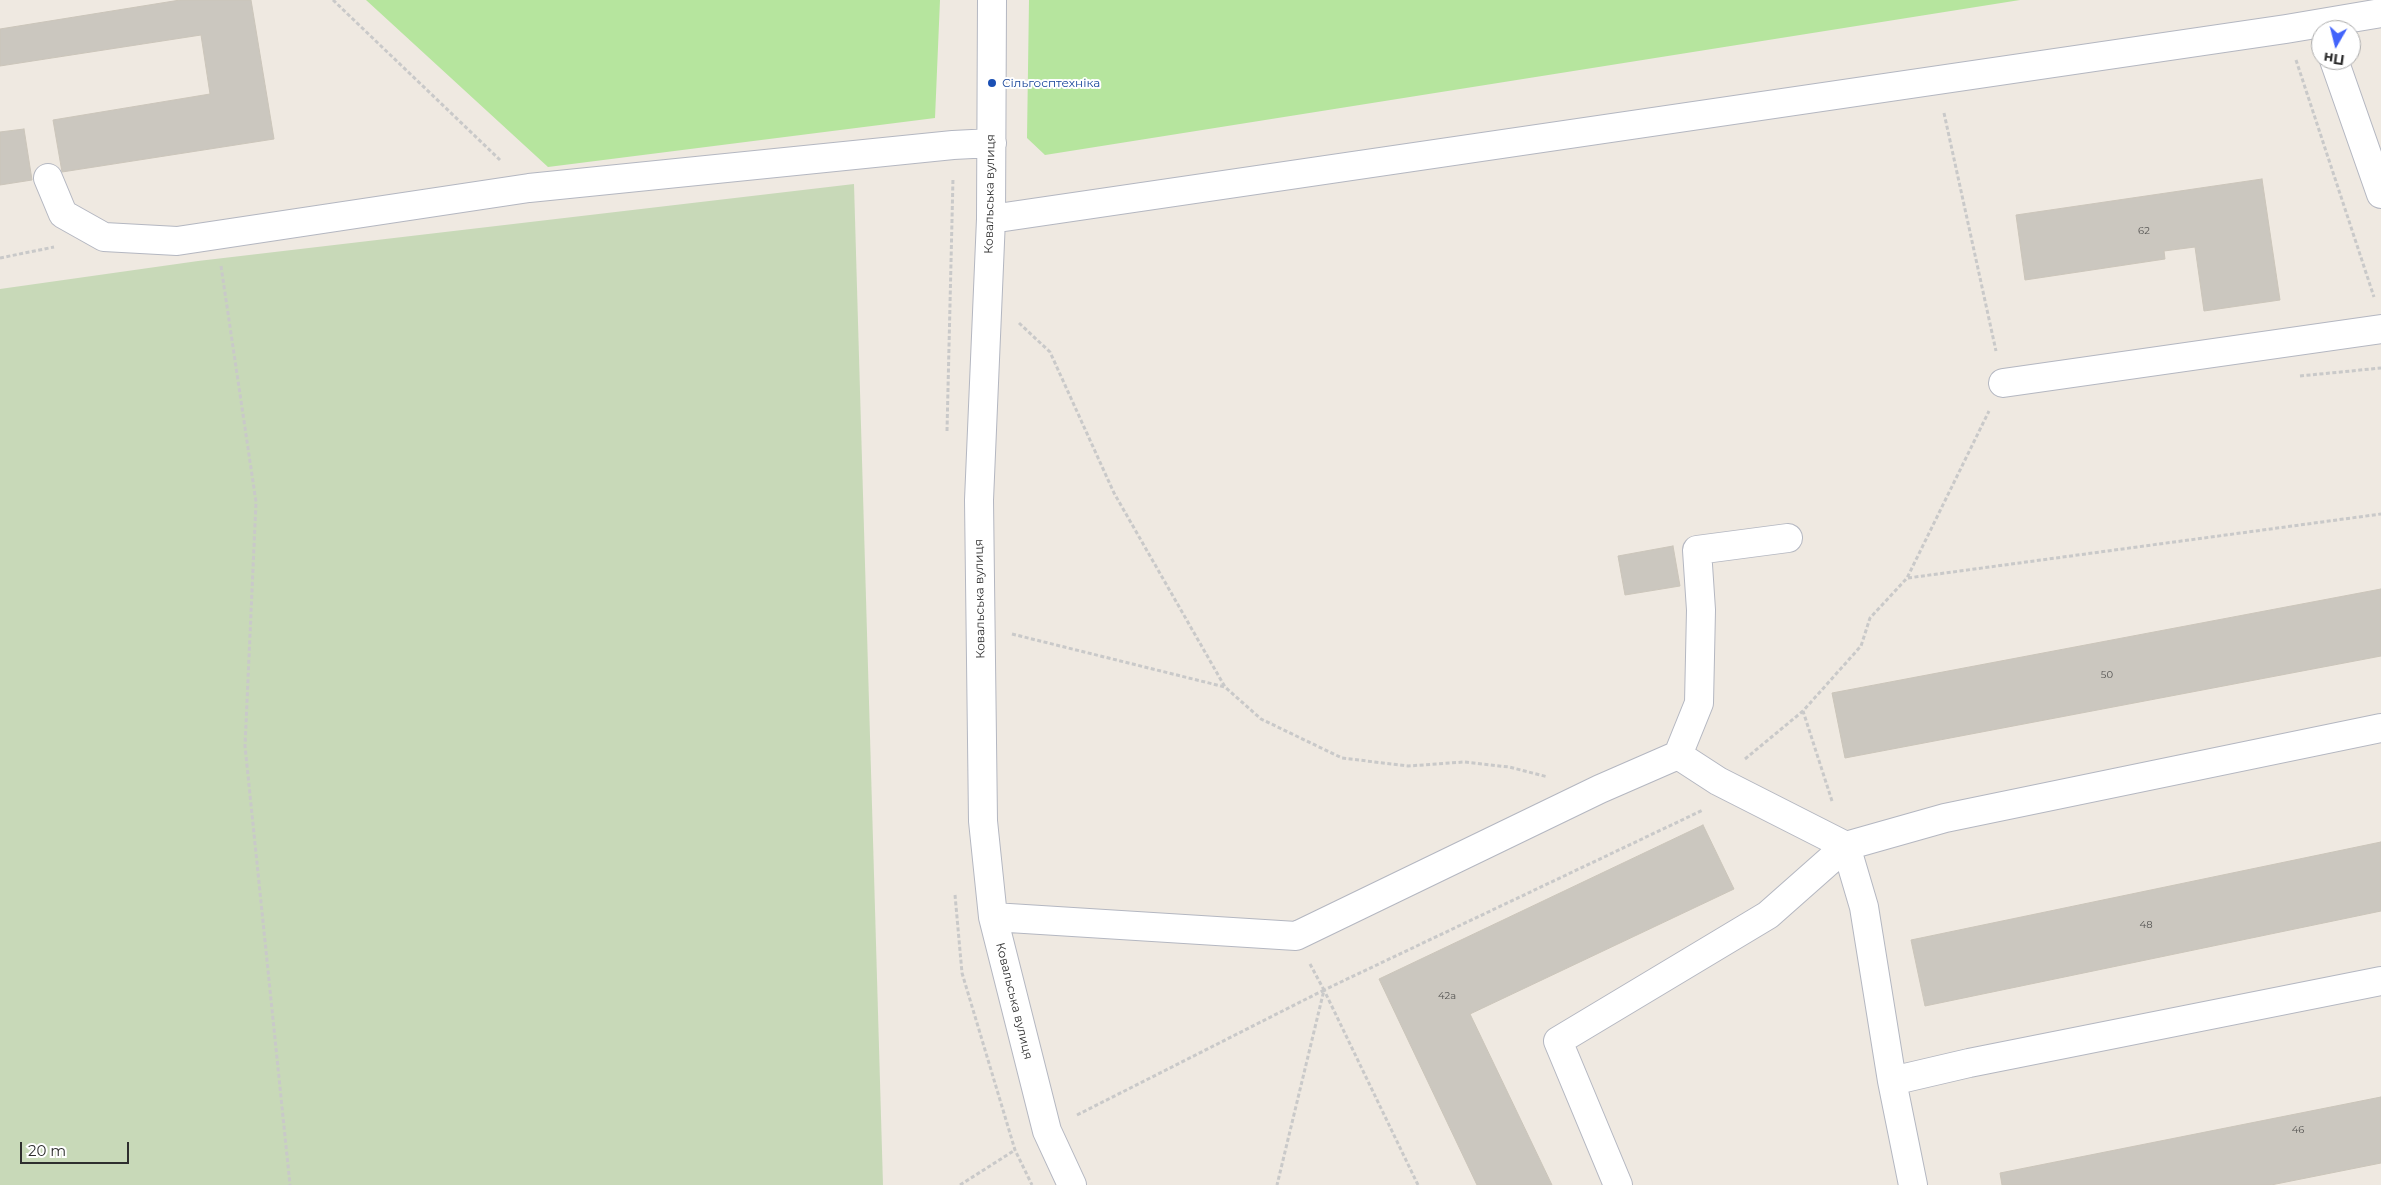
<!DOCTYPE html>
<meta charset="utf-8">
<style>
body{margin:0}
#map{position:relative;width:2381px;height:1185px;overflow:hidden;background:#efe9e1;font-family:Montserrat,sans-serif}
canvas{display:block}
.north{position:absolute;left:2311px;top:20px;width:50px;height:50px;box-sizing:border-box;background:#fff;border:1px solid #ababab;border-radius:50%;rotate:188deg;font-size:14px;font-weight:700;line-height:20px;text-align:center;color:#2e2e2e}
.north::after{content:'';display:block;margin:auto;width:18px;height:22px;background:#4264fb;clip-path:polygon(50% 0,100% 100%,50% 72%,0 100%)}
.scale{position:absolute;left:20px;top:1142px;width:109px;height:22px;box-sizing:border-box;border:2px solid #2e2e2e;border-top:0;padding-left:6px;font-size:15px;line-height:18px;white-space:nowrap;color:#2e2e2e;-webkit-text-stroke:4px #fff;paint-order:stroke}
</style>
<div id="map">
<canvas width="2381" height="1185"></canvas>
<div class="north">Пн</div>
<div class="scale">20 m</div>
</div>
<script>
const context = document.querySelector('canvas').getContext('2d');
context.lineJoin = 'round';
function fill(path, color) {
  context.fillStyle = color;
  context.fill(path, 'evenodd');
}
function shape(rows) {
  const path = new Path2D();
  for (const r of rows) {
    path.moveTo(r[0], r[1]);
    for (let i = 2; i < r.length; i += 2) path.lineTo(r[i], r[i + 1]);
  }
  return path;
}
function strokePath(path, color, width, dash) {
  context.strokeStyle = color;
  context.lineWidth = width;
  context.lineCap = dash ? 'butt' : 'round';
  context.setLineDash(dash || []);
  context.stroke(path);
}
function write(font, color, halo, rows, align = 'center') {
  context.font = font + ' Montserrat,sans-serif';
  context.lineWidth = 4;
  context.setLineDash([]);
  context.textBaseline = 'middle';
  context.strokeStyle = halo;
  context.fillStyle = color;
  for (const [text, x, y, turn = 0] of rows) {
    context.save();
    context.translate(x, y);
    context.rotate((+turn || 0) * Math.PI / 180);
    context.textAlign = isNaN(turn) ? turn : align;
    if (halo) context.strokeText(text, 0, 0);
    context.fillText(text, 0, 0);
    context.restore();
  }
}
fill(shape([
 [366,0,940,0,935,118,548,167],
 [1029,0,2020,0,1045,155,1027,138]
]), '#b6e59e');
fill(shape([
 [854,184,883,1185,0,1185,0,289,198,261]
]), '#c8d9b8');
const building = shape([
 [180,0,251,0,274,139,62,172,53,120,210,94,201,35,0,66,0,29,180,0],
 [24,129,32,180,0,185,0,132,24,129],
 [2262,179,2280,300,2204,311,2195,247,2164,251,2165,259,2025,280,2016,215,2262,179],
 [1673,546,1680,586,1625,595,1618,556,1673,546],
 [2381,589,2381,656,1845,758,1832,693,2381,589],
 [1703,825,1734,889,1470,1014,1552,1185,1477,1185,1379,979,1703,825],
 [2381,842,2381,911,1925,1006,1911,940,2381,842],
 [2381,1097,2381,1163,2271,1185,2002,1185,2000,1173,2381,1097]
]);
fill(building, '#cbc7bf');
strokePath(building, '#cbc5ba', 1);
const minor = shape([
 [992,0,991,219,979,500,983,821,993,917,1047,1131,1072,1185],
 [2334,60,2381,194],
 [48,178,63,214,104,237,177,241,529,188,953,145,992,143],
 [991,219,2286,29,2381,13],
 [2003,383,2381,329],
 [1678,755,1718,781,1846,846,1864,907,1892,1081,1913,1185],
 [993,917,1296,936,1600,789,1678,755,1699,703,1701,610,1697,550,1788,538],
 [1892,1081,1969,1063,2381,981],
 [1618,1185,1558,1041,1768,915,1846,846,1945,818,2381,728]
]);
strokePath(minor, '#b4b7c1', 30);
strokePath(shape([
 [333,0,500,160],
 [2296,60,2374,297],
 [1944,113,1996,351],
 [0,258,54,247],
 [221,266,256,502,245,746,290,1185],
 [1019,323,1050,352,1114,493,1225,687,1261,719,1342,758,1408,766,1464,762,1509,767,1548,777],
 [2300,376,2381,368],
 [947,431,953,178],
 [1908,578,2381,514],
 [1012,634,1225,687],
 [1745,759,1803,711],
 [1832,801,1803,711,1861,646,1870,618,1907,578,1989,411],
 [955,895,962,973,1015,1150,1032,1185],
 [1310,964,1324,990],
 [1077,1115,1324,990,1277,1185],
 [960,1185,1015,1150],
 [1418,1185,1324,990,1703,810]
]), '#c9c9c9', 3, [4, 2.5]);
strokePath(minor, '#fff', 28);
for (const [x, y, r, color] of [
 [992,83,5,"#1a4fb4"]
]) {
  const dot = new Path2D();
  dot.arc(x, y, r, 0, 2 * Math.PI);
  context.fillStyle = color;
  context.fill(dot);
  strokePath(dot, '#fff', 2);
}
write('10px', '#555452', null, [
 ["62",2144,231],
 ["50",2107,675],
 ["48",2146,925],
 ["42а",1447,996],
 ["46",2298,1130]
]);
write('12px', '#164399', '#fff', [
 ["Сільгосптехніка",1002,83]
], 'left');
write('12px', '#2e2e2e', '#fff', [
 ["Ковальська вулиця",990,194,-89],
 ["Ковальська вулиця",980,599,-91],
 ["Ковальська вулиця",1014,1001,76]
]);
</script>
